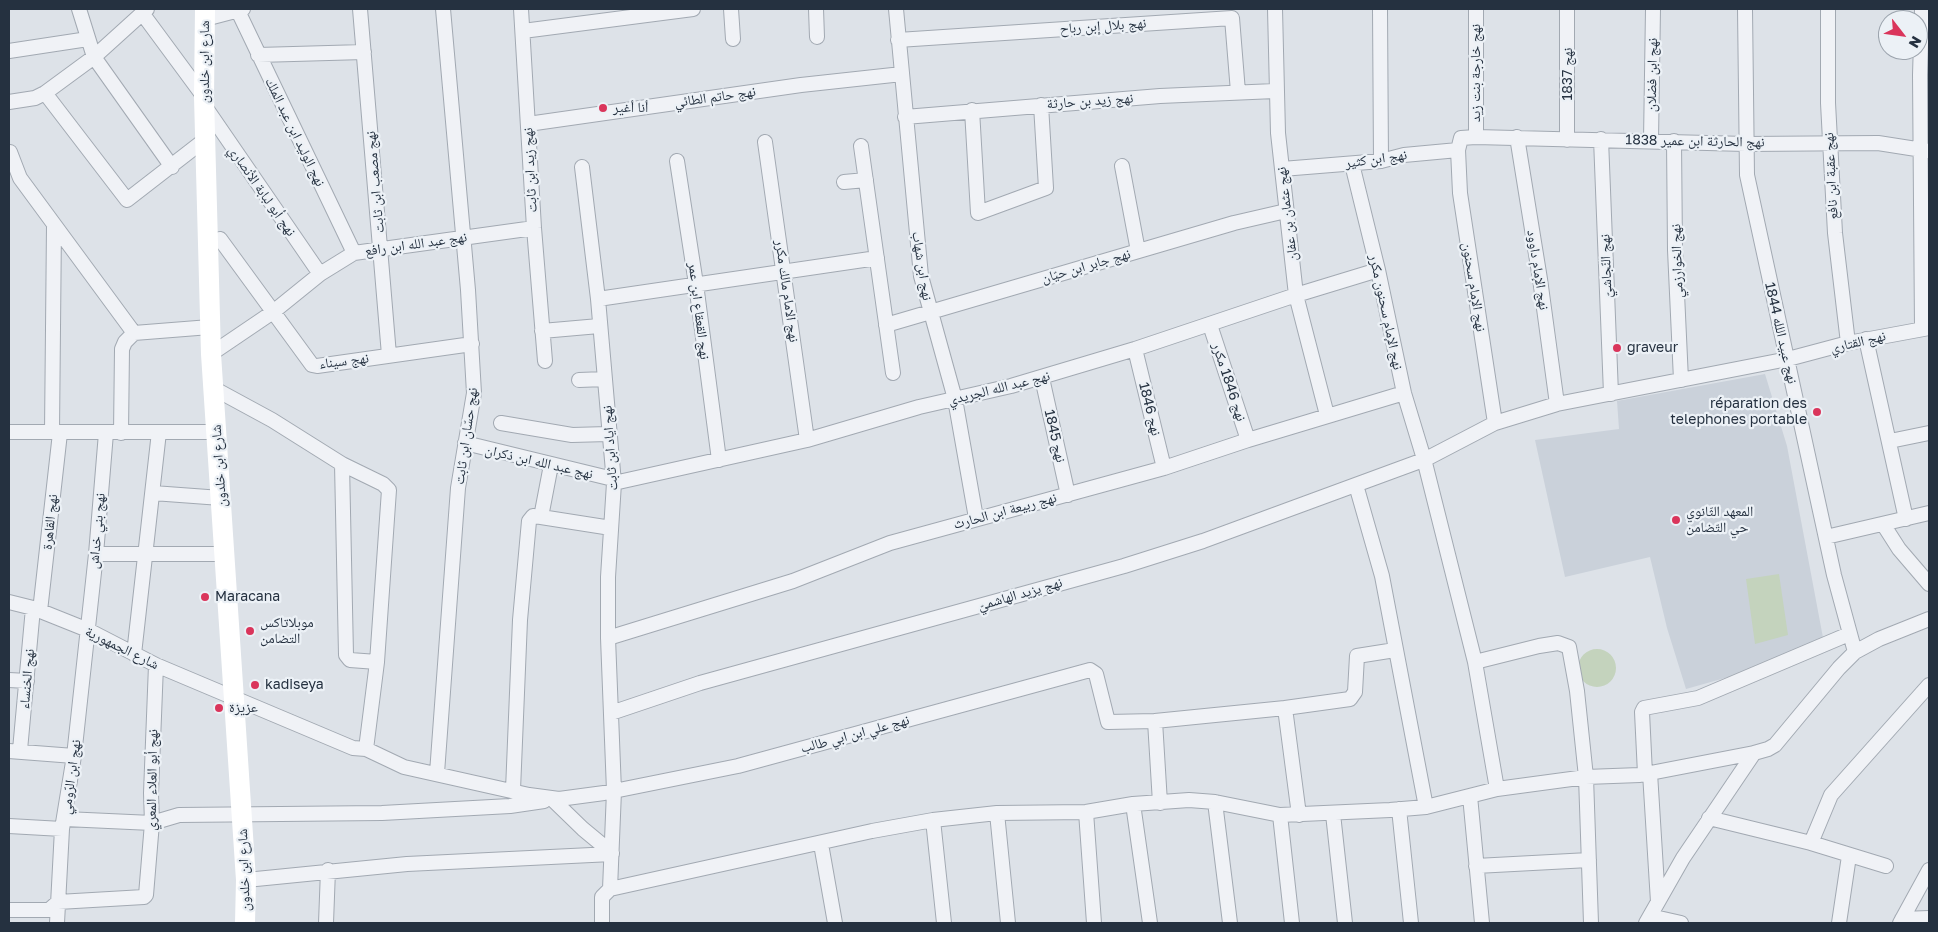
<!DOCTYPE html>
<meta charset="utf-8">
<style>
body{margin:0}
#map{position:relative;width:1938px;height:932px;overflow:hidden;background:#dde2e8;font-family:"Golos Text",sans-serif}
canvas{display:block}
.frame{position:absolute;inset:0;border:10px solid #253140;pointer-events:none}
.north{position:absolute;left:1878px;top:10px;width:50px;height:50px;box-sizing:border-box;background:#ecf1f6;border:1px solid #9ca4ad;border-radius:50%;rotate:120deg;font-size:14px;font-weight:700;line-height:20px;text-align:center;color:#253140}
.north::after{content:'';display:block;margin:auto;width:18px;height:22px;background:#da355b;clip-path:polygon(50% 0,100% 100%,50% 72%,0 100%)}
</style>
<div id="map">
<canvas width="1938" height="932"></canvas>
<div class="frame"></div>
<div class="north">N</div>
</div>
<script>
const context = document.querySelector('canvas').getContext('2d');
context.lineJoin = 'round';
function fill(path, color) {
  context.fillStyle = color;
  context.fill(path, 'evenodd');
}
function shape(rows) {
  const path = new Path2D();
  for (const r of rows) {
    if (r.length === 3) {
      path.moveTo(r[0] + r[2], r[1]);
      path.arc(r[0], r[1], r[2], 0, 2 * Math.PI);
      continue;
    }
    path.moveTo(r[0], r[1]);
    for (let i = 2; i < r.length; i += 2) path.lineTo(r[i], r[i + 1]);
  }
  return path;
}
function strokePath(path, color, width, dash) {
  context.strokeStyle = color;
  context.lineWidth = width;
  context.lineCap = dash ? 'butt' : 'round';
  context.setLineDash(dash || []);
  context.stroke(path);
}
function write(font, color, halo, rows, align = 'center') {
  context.font = font + ' "Golos Text","Noto Naskh Arabic",sans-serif';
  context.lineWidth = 4.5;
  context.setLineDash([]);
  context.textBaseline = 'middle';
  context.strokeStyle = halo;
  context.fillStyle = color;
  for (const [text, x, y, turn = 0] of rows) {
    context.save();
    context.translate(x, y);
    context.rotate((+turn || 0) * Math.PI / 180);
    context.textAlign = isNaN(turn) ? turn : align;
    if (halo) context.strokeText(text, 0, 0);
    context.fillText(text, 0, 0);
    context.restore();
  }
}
fill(shape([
 [1765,374,1787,446,1824,643,1764,667,1686,689,1667,628,1650,557,1565,577,1535,440,1619,429,1617,401]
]), '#cad1da');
fill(shape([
 [1779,574,1788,635,1755,644,1746,579],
 [1597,668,19]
]), '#c4d3bd');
const street = shape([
 [79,9,94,57,172,167],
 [360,9,389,355],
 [521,9,534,228,545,361],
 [731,9,733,39],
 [816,9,817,37],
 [896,9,921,276,955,399,976,518],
 [1275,9,1278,133,1296,295,1327,415],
 [1380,9,1381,161],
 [1567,9,1567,140],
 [1745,9,1747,175,1834,575,1855,652],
 [1828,9,1828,103,1835,233,1848,343],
 [1922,9,1920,75,1922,329],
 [238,11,354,253],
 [142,13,204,97],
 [205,19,243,9],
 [523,31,693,9],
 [898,40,1232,18,1238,92],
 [9,51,88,39],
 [258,55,364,52],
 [45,93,127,200,207,138],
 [9,102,35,98,45,93,94,57,147,9],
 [206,108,320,274],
 [972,110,978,213,1046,188,1041,105],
 [905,117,1160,96,1275,91],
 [528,124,801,85,902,74],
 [1476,137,1476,9],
 [1517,137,1540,279,1557,404],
 [1601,139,1611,394],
 [1651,140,1653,9],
 [1674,141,1675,250,1681,380],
 [765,142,807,440],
 [861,146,893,373],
 [1458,150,1460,193,1495,423],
 [10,152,20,178,134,333,125,342,122,349,121,433],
 [677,161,696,284,719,460],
 [1352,164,1378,270,1404,393,1424,459,1475,662,1539,646,1558,643,1569,647,1577,691,1586,777,1591,923],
 [1122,166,1138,251],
 [582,167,598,299,614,483,608,577,608,638,614,791,610,889,602,897,602,923],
 [1282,169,1381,161,1404,155,1458,150,1461,138,1476,137,1746,144,1878,143,1929,151],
 [844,182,866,180],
 [220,239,312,365,317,366,472,344],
 [598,299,877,258],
 [886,325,1234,223,1286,211],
 [1210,325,1248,440],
 [542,331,599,326],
 [134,333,210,327],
 [1866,339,1906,519],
 [1135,349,1164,468],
 [211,354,273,312,320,274,354,253,534,228],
 [1042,378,1068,495],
 [579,380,605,379],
 [213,388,272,420,342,464,346,655,350,660,377,662,366,749],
 [501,423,572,435,608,434],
 [9,432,216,432],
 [52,432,54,225],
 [1890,441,1929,433],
 [465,443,613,479],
 [342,464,383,484,389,490,377,662],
 [614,483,807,440,919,407,1011,386,1135,349,1296,295,1378,270],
 [1356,485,1382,576,1426,807],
 [153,493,221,498],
 [541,517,611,528],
 [1883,524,1899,549,1929,584],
 [1826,537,1929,513],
 [96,554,224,554],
 [9,602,33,608,88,630,156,665,353,748,366,749,404,767,529,795,559,799,604,793,738,766,1090,670,1096,674,1108,722,1155,721],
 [40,611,60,433],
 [608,638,793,581,890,543,1164,468,1248,440,1404,393],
 [134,654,159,432],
 [1475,662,1497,789],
 [9,680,27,681],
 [611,713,700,683,1124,566,1203,541,1426,459,1495,423,1557,404,1788,359,1848,343,1929,328],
 [20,750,33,608],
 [9,751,74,756],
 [437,773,458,488,474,393,468,290,443,9],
 [1650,773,1658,902],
 [1645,774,1642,712,1644,708,1698,698,1849,634],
 [513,790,520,620,529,521,533,516,541,517,551,465],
 [1470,796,1482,923],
 [551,798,583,829,612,853],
 [1215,802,1230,923],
 [1160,803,1155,721,1285,708],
 [1133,804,1150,923],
 [1399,809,1411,923],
 [1086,812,1094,923],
 [997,813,1008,923],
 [1333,814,1345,923],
 [1280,815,1292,923],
 [1299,815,1285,708,1350,699,1355,692,1357,656,1395,650],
 [1709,818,1811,843,1886,866],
 [65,819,152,823,179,815,382,813,510,806,544,801],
 [933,820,944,923],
 [9,826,62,829],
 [1811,843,1831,795,1929,685],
 [821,844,835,923],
 [1476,866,1589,860],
 [246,880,407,864,612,854],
 [610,889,872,831,933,820,997,813,1086,812,1133,804,1189,800,1215,802,1280,815,1390,810,1426,807,1497,789,1586,777,1640,775,1754,753],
 [9,910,49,910,58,902,144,897,146,895,152,823,151,793,156,665],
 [1650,916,1681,923],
 [1902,919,1929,918],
 [57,923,62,829,74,756,96,554,106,433],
 [326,923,328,870],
 [1646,923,1683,858,1754,753,1768,749,1775,745,1839,668,1855,652,1879,639,1929,619],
 [1839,923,1849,856],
 [1900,923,1929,870]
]);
strokePath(street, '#a2a9b2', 16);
strokePath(street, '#f0f2f6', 14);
strokePath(shape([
 [205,9,204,97,211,354,246,880,245,923]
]), '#fff', 20);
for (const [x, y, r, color] of [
 [603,108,5,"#da355b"],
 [1617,348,5,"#da355b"],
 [1817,412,5,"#da355b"],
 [1676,520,5,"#da355b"],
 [205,597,5,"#da355b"],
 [250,631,5,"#da355b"],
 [255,685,5,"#da355b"],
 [219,708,5,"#da355b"]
]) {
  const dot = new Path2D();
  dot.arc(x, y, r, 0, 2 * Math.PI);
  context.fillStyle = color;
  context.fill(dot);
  strokePath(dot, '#ecf1f6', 2);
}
write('14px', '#253140', '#ecf1f6', [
 ["نهج بلال إبن رباح",1103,26,-4],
 ["شارع ابن خلدون",205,62,-90],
 ["نهج خارجة بنت زيد",1476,73,-90],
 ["نهج 1837",1568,74,-90],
 ["نهج ابن فضلان",1652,75,-89],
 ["نهج حاتم الطائي",715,97,-8],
 ["نهج زيد بن حارثة",1090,101,-4],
 ["نهج الوليد ابن عبد الملك",295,132,64],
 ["نهج الحارثة ابن عمير 1838",1695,141,1],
 ["نهج ابن كثير",1376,159,-8],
 ["نهج زيد ابن ثابت",530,170,-93],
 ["نهج عقبة ابن نافع",1831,176,-93],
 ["نهج مصعب ابن ثابت",375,182,-95],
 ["نهج أبو لبابة الأنصاري",262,191,55],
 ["نهج عثمان بن عفان",1287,214,-97],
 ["نهج عبد الله ابن رافع",416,244,-8],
 ["نهج الخوارزمي",1677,261,-92],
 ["نهج ابن شهاب",922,266,81],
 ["نهج جابر ابن حيّان",1086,266,-16],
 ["نهج النّجاشيّ",1606,266,-92],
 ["نهج الإمام داوود",1538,270,81],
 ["نهج الإمام سحنون",1474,287,81],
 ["نهج الامام مالك مكرر",787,291,82],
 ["نهج القعقاع ابن عمر",699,311,83],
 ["نهج الإمام سحنون مكرر",1386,312,78],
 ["نهج عبيد اللله 1844",1781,333,77],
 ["نهج القتاري",1858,342,-13],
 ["نهج سيناء",344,361,-7],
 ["نهج 1846 مكرر",1229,382,72],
 ["نهج عبد الله الجريدي",999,388,-14],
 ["نهج 1846",1150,409,76],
 ["نهج حسّان ابن ثابت",466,436,-82],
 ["نهج 1845",1055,436,77],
 ["نهج اياد ابن ثابت",610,448,-94],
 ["نهج عبد الله ابن ذكران",539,462,13],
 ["شارع ابن خلدون",219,466,-94],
 ["نهج ربيعة ابن الحارث",1005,511,-15],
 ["نهج القاهرة",50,522,-84],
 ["نهج بني خداش",97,531,-85],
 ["نهج يزيد الهاشميّ",1020,594,-16],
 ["شارع الجمهورية",122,648,26],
 ["نهج الخنساء",27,679,-85],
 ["نهج علي ابن ابي طالب",855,734,-15],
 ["نهج ابن الرّومي",71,777,-82],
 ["نهج أبو العلاء المعري",152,780,-89],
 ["شارع ابن خلدون",244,870,-92]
]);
write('14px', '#253140', '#ecf1f6', [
 ["أنا أغير",613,108],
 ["graveur",1627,348],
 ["réparation des",1807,404,"right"],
 ["telephones portable",1807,420,"right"],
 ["المعهد الثّانوي",1686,512],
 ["حي التّضامن",1686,528],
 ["Maracana",215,597],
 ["موبلاتاكس",260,623],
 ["التضامن",260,639],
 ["kadiseya",265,685],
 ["عزيزة",229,708]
], 'left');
</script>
